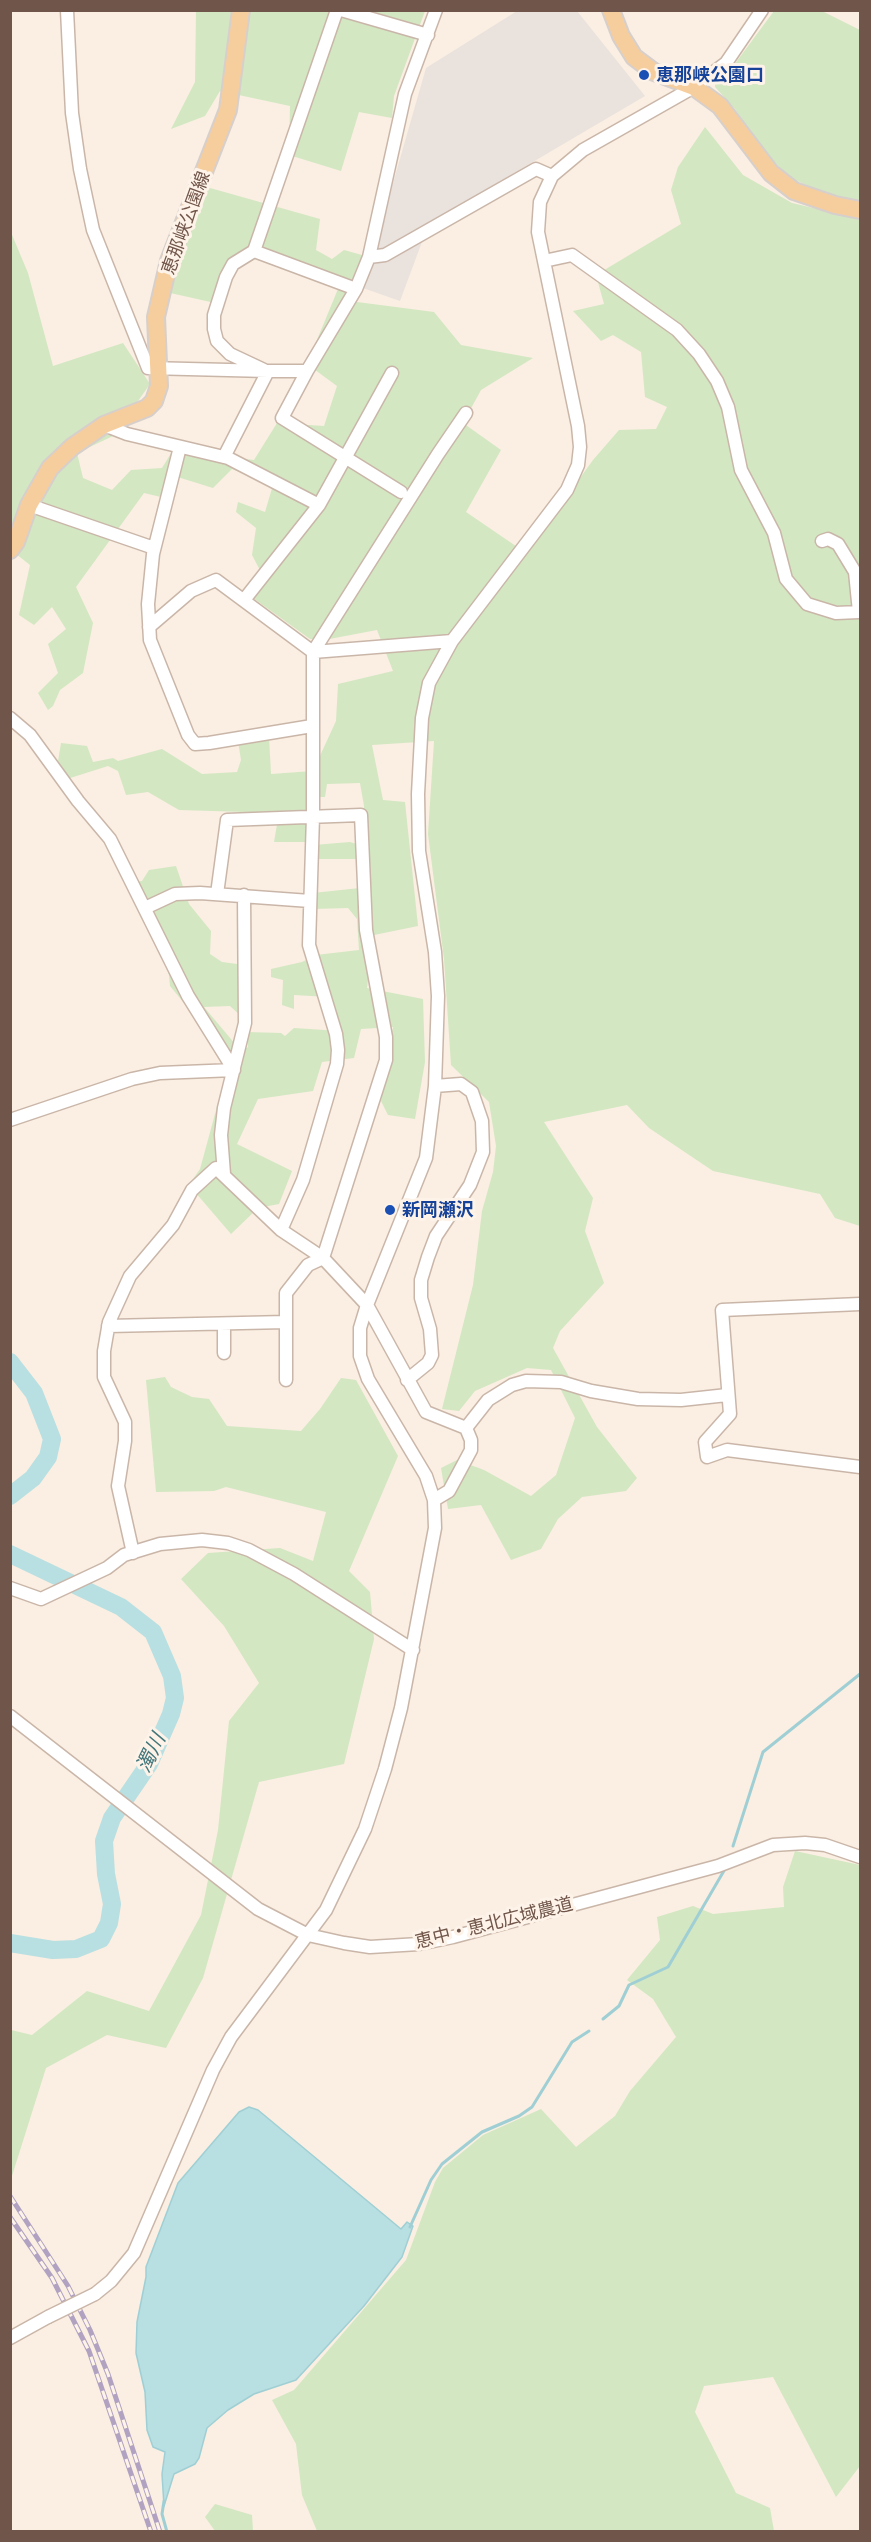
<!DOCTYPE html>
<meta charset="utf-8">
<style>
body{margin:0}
#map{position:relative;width:871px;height:2542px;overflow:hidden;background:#faefe2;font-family:"Golos Text",sans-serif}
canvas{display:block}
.frame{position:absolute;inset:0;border:12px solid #70554a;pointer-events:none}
</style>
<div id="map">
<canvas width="871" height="2542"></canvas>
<div class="frame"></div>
</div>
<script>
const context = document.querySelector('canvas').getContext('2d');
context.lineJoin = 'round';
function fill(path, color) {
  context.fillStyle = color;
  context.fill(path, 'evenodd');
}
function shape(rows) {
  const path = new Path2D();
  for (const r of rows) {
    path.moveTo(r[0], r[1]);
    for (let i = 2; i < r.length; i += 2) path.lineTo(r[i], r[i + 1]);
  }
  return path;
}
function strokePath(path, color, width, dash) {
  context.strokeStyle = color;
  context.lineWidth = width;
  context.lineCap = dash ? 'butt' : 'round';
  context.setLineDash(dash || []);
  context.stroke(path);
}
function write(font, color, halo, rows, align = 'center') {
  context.font = font + ' "Golos Text","Noto Sans JP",sans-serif';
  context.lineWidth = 6;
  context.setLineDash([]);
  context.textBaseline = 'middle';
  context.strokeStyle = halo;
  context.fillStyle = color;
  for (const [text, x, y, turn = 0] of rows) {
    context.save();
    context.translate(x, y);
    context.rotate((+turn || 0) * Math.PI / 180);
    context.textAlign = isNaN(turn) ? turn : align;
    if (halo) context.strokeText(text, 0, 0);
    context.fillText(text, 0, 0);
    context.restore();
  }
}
fill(shape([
 [517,11,577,11,645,96,429,223,400,301,363,288,426,68]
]), '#eae2dd');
fill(shape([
 [196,11,425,11,394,96,392,118,359,112,341,171,289,155,290,106,220,91,205,116,171,129,195,82],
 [774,11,822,11,860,30,860,202,829,196,789,177,762,149,735,109,715,87,715,81,731,69],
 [705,127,743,175,792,203,860,219,860,1226,835,1218,820,1194,713,1171,649,1128,627,1105,544,1122,593,1198,585,1231,604,1283,560,1331,553,1348,597,1427,637,1478,626,1491,582,1497,558,1519,541,1549,511,1560,481,1505,448,1509,441,1468,457,1460,484,1470,531,1496,556,1475,575,1418,551,1370,527,1368,475,1391,459,1411,442,1409,473,1285,482,1211,493,1172,496,1146,489,1102,451,1065,444,959,428,834,434,741,372,745,383,800,405,802,418,926,374,935,367,988,423,999,425,1062,415,1119,388,1115,381,1101,393,1027,361,1029,354,1058,322,1062,313,1091,258,1099,237,1144,292,1171,279,1204,258,1208,231,1234,189,1185,200,1169,230,1059,170,986,169,975,160,950,129,883,142,881,149,870,176,866,189,904,211,931,210,954,222,962,237,964,252,990,241,1005,243,1018,230,1006,204,1007,241,1051,248,1047,248,1041,244,1034,246,1032,281,1033,285,1036,294,1028,339,1031,328,997,294,995,294,1009,282,1005,283,980,271,977,271,969,302,962,316,955,359,950,357,919,348,908,313,909,313,893,360,888,359,859,314,859,314,845,350,842,363,846,364,806,360,783,327,784,325,797,315,797,309,810,306,842,274,842,279,813,179,810,148,792,126,795,118,771,108,766,67,779,58,761,61,743,87,746,93,762,113,758,118,761,162,749,202,774,237,772,241,760,238,741,269,737,271,774,313,771,336,721,338,684,393,671,377,630,324,640,310,639,253,598,262,574,252,555,256,528,236,512,238,502,265,512,273,485,232,469,213,488,168,474,161,497,144,493,76,587,93,623,83,673,60,690,53,706,48,710,38,693,58,673,48,644,66,629,52,607,34,625,19,615,30,565,11,550,10,230,28,273,53,366,123,343,150,384,138,401,106,422,113,436,77,453,83,478,112,490,131,470,162,468,173,450,254,460,277,423,324,426,337,386,307,364,338,289,255,259,233,271,215,303,157,290,203,186,320,219,316,250,332,259,344,250,362,255,357,302,434,312,461,345,533,358,481,390,463,423,501,450,466,512,526,553,593,460,619,430,656,429,667,407,645,397,641,352,613,335,601,341,573,311,604,304,596,275,681,224,671,190,678,167],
 [165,1377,171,1387,192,1397,209,1399,227,1426,301,1431,320,1409,341,1378,356,1380,398,1456,349,1571,370,1592,374,1639,344,1764,259,1782,203,1978,166,2048,107,2035,46,2068,11,2179,11,2030,32,2035,87,1991,149,2011,201,1915,218,1830,229,1721,259,1683,224,1626,181,1579,208,1553,280,1548,313,1561,326,1512,226,1487,214,1491,156,1492,146,1380],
 [795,1851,860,1865,860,2466,836,2497,773,2377,704,2386,695,2412,736,2493,770,2508,774,2531,317,2531,302,2495,296,2444,272,2400,294,2390,406,2260,435,2182,443,2168,483,2135,541,2109,576,2147,615,2116,630,2091,676,2037,653,1999,627,1980,660,1940,657,1917,693,1906,713,1914,784,1907,783,1887],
 [215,2504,252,2515,253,2531,215,2531,205,2517]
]), '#d3e7c2');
const water = shape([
 [249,2107,258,2110,401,2229,407,2222,413,2226,402,2257,364,2306,296,2380,254,2394,228,2410,207,2428,199,2458,195,2464,174,2474,164,2506,162,2474,165,2452,153,2447,147,2430,145,2392,136,2353,137,2322,146,2277,146,2267,178,2183,239,2112,249,2107]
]);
fill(water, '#b8dfe2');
strokePath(water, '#9fcfd4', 1.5);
strokePath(shape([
 [733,1846,763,1752,860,1674],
 [603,2019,619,2006,629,1985,668,1967,725,1869],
 [410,2227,431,2180,442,2164,482,2132,519,2116,532,2107,572,2042,589,2031],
 [164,2501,162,2514,167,2532]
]), '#9fcfd4', 3);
strokePath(shape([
 [10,1362,34,1393,52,1439,48,1457,33,1478,10,1496],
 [10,1554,121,1607,153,1632,172,1676,175,1698,171,1714,149,1764,112,1818,104,1841,106,1874,112,1904,109,1923,101,1939,76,1949,53,1950,10,1943]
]), '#b8dfe2', 18);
const minor = shape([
 [67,10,72,113,80,169,93,230,148,368,268,371,307,371,356,289,369,257,405,94,436,10],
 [341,10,428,35],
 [254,251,356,289],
 [369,257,385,255,536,169,552,176],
 [544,261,572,255,677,330,699,354,717,381,728,407,741,470,774,533,786,579,807,604,836,613,859,612,855,572,838,544,828,539,822,541],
 [264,370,230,354,217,341,214,329,214,315,226,277,233,264,254,251,337,10],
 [307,371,282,418,401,492],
 [104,425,127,434,228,458,319,505],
 [180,447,153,554,148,604,150,640,188,735,195,744,209,743,312,726],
 [224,457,268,371],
 [29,505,154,548],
 [244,600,319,505,392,373],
 [149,627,191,591,216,580,313,652,452,641],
 [10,718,30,735,78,801,110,839,188,996,234,1070],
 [217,894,227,820,361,815,366,930,386,1037,386,1060,323,1258,308,1265,286,1293,286,1380],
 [145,908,175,894,200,893,310,901],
 [10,1120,132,1079,160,1073,234,1070],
 [224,1174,221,1135,224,1108,245,1023,244,895],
 [281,1230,303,1180,337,1064,338,1050,336,1034,309,945,313,816,313,652,438,454,466,413],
 [860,1304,722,1310,730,1414,705,1442,707,1457,727,1450,860,1467],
 [224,1324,224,1353],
 [108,1326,286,1322],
 [407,1380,428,1363,432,1355,430,1329,421,1298,421,1280,428,1257,436,1236,470,1185,483,1152,482,1121,472,1092,461,1084,435,1086],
 [466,1428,488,1400,512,1385,526,1381,561,1382,591,1391,638,1399,681,1400,727,1395],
 [133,1553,118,1486,125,1441,125,1422,104,1377,104,1351,109,1322,130,1276,173,1225,192,1190,216,1168,281,1230,323,1258,367,1305,426,1412,466,1428,471,1440,471,1450,449,1491,434,1500],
 [10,1588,41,1599,107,1568,124,1555,160,1544,202,1540,228,1543,249,1550,294,1574,413,1650],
 [10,1716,258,1909,308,1935,344,1943,370,1947,419,1944,453,1937,718,1866,773,1845,805,1843,825,1845,860,1857],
 [95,2294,111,2281,134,2253,213,2070,231,2037,326,1910,365,1829,385,1769,401,1708,435,1528,434,1500,426,1476,368,1379,360,1356,360,1328,367,1305,426,1158,435,1086,438,996,435,952,419,851,418,794,422,718,429,683,452,641,567,490,578,465,580,447,578,426,538,232,540,202,552,176,583,150,694,87,726,63,762,10],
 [10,2338,48,2317]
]);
const major = shape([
 [611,10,621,36,634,57,654,72,694,87,720,106,771,173,794,191,835,205,860,210],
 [10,550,16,542,29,505,50,468,72,447,104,425,147,408,154,401,159,386,156,317,169,261,228,110,241,10]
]);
strokePath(minor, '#cab6a9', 15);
strokePath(major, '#d7cfcc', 20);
strokePath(minor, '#fff', 12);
strokePath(major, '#f6ce9e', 16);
const rail = shape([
 [10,2196,68,2286,90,2330,108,2374,160,2532],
 [10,2217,52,2278,89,2351,151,2532]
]);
strokePath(rail, '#b1a2c2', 5);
strokePath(rail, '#fef3e8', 3, [9]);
const minorBridge = shape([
 [48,2317,95,2294]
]);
strokePath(minorBridge, '#cab6a9', 15, []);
strokePath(minorBridge, '#fff', 12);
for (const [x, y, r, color] of [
 [644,75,6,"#1a4fb4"],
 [390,1210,6,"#1a4fb4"]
]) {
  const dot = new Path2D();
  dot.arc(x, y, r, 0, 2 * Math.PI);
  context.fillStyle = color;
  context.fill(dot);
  strokePath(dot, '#fef3e8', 2);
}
write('bold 18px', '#164399', '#fef3e8', [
 ["恵那峡公園口",656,75],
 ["新岡瀬沢",402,1210]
], 'left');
write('18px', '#70554a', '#fef3e8', [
 ["恵那峡公園線",186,223,-70],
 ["恵中・恵北広域農道",494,1923,-14]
]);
write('italic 20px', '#43777c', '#fef3e8', [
 ["濁川",151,1753,-64]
]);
</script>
